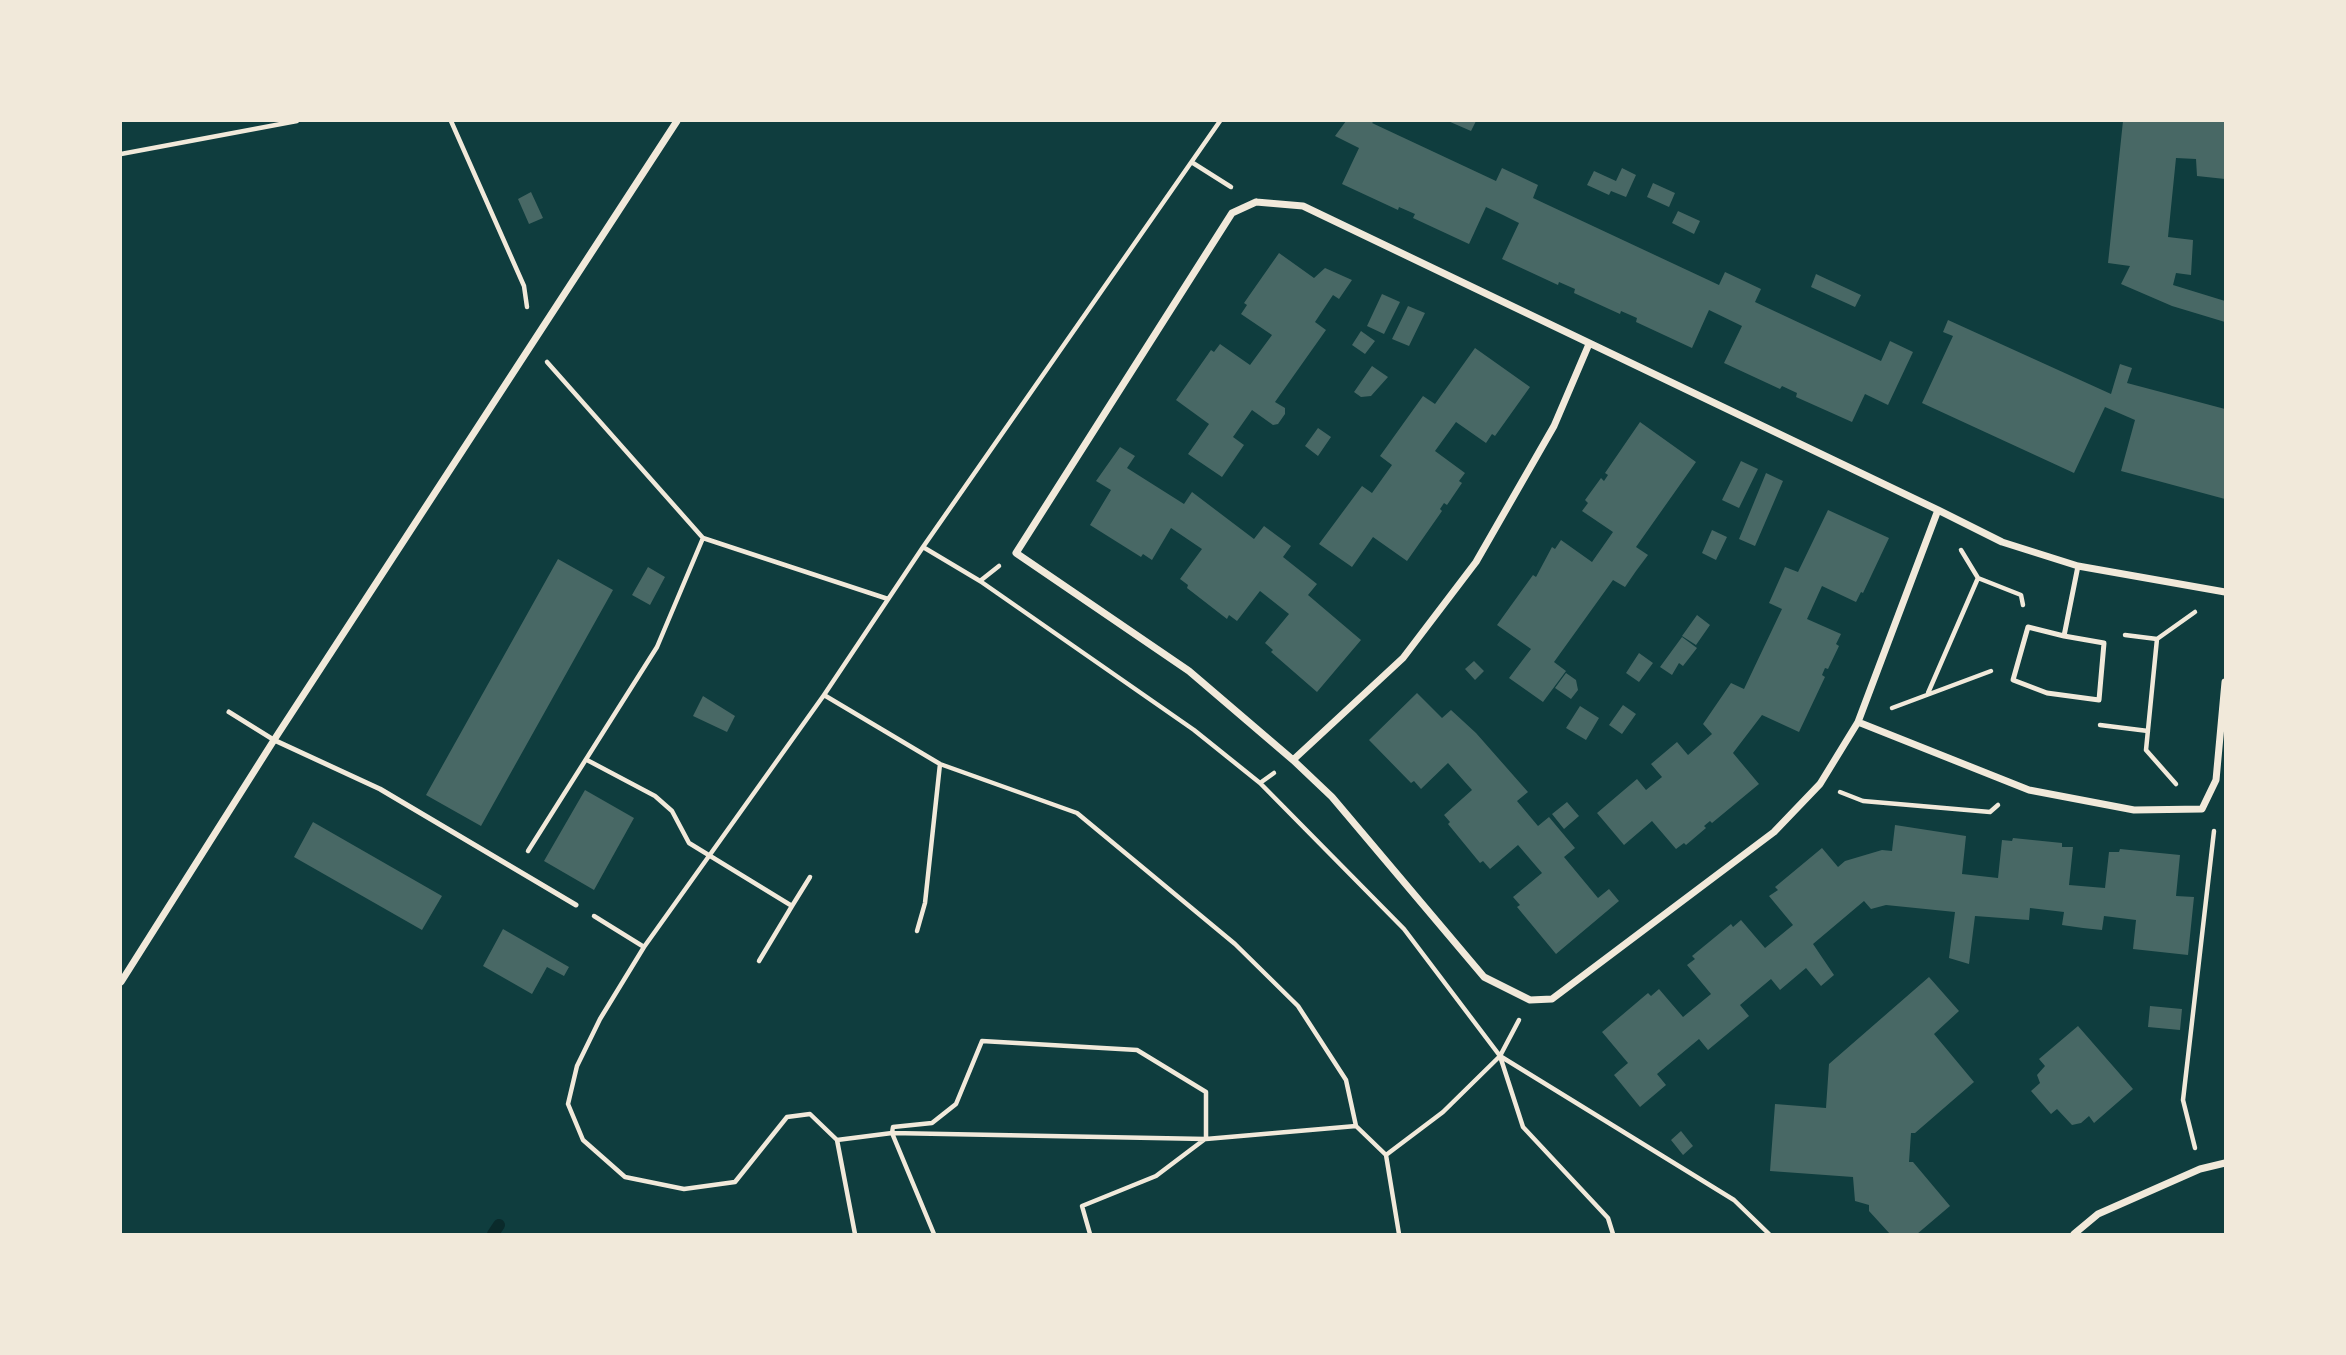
<!DOCTYPE html>
<style>
body{margin:0}
#map{position:relative;width:2346px;height:1355px;overflow:hidden;background:#0f3d3e;font-family:"Exo 2",sans-serif}
canvas{display:block}
.frame{position:absolute;inset:0;border:122px solid #f1e9da;pointer-events:none}
</style>
<div id="map">
<canvas width="2346" height="1355"></canvas>
<div class="frame"></div>
</div>
<script>
const context = document.querySelector('canvas').getContext('2d');
context.lineJoin = 'round';
function shape(rows) {
  const path = new Path2D();
  for (const r of rows) {
    path.moveTo(r[0], r[1]);
    for (let i = 2; i < r.length; i += 2) path.lineTo(r[i], r[i + 1]);
  }
  return path;
}
function strokePath(path, color, width, dash) {
  context.strokeStyle = color;
  context.lineWidth = width;
  context.lineCap = dash ? 'butt' : 'round';
  context.setLineDash(dash || []);
  context.stroke(path);
}
function fill(path, color) {
  context.fillStyle = color;
  context.fill(path, 'evenodd');
}
strokePath(shape([
 [493,1234,499,1225]
]), '#0a2a2b', 12);
fill(shape([
 [1346,121,1374,121,1372,123,1496,181,1502,168,1538,185,1533,198,1719,285,1725,272,1761,289,1755,302,1881,361,1890,341,1913,352,1888,405,1865,394,1852,422,1796,397,1797,393,1782,386,1780,389,1724,363,1742,326,1709,310,1692,348,1636,322,1637,318,1621,311,1620,314,1574,293,1575,289,1559,282,1558,285,1502,259,1519,223,1503,215,1486,207,1469,244,1413,218,1415,214,1399,207,1398,210,1342,184,1359,148,1335,136],
 [1448,121,1476,121,1471,131],
 [2123,121,2225,121,2225,179,2197,176,2196,159,2176,158,2168,237,2193,240,2191,275,2176,273,2173,285,2225,301,2225,322,2172,306,2121,284,2130,266,2108,263],
 [1622,168,1636,175,1626,197,1611,191,1609,195,1587,185,1594,171,1616,181],
 [1653,183,1675,193,1669,207,1647,197],
 [531,192,543,218,529,224,518,199],
 [1678,211,1700,221,1694,234,1672,223],
 [1279,253,1314,278,1325,268,1352,280,1339,299,1333,295,1315,322,1326,330,1275,402,1285,408,1285,414,1278,424,1273,425,1252,410,1233,437,1244,445,1222,477,1188,454,1209,424,1176,400,1211,350,1214,352,1220,344,1250,365,1272,335,1241,314,1247,305,1244,303],
 [1816,274,1861,295,1855,307,1811,287],
 [1382,294,1400,302,1384,334,1367,326],
 [1408,306,1425,313,1409,346,1392,339],
 [1948,320,2111,394,2120,364,2132,368,2127,383,2225,409,2225,499,2121,471,2135,420,2105,407,2074,473,1922,403,1953,336,1943,332],
 [1361,331,1375,341,1365,354,1352,345],
 [1475,348,1530,387,1495,436,1492,434,1486,443,1456,422,1435,451,1465,473,1459,481,1462,483,1447,505,1444,503,1440,509,1442,511,1407,561,1373,537,1352,567,1319,544,1362,486,1372,493,1392,465,1380,456,1423,396,1435,404],
 [1372,366,1388,377,1371,396,1361,397,1354,392],
 [1640,422,1696,462,1636,547,1648,555,1636,571,1625,587,1613,580,1554,662,1566,671,1543,702,1509,678,1531,649,1497,625,1533,575,1536,577,1552,547,1555,549,1561,540,1592,562,1613,532,1582,511,1588,503,1585,500,1601,478,1604,481,1608,475,1605,473],
 [1318,428,1331,437,1318,456,1305,446],
 [1120,447,1135,456,1127,468,1184,504,1192,492,1254,539,1264,526,1291,546,1283,557,1317,584,1308,595,1361,640,1317,692,1271,652,1273,650,1265,643,1289,614,1260,591,1237,621,1229,615,1227,619,1187,588,1188,585,1180,579,1202,549,1171,528,1152,560,1143,554,1141,557,1090,525,1111,490,1096,481],
 [1741,461,1758,469,1739,508,1722,500],
 [1766,473,1783,481,1755,546,1739,539],
 [1828,510,1889,538,1863,593,1861,592,1856,602,1822,586,1807,619,1841,634,1836,644,1839,646,1828,669,1825,668,1822,675,1825,677,1799,732,1762,715,1733,753,1759,784,1712,823,1710,821,1704,826,1706,828,1686,845,1684,843,1676,849,1652,821,1624,845,1597,813,1637,779,1646,790,1662,777,1651,764,1677,742,1688,755,1712,734,1703,724,1731,683,1744,689,1782,609,1769,603,1785,567,1798,572],
 [1712,530,1727,537,1716,560,1702,553],
 [558,559,613,590,481,826,426,795],
 [648,567,665,577,650,605,632,595],
 [1697,615,1710,625,1696,645,1682,636],
 [1682,637,1697,648,1683,666,1679,663,1672,675,1660,667],
 [1639,653,1653,663,1639,682,1626,673],
 [1474,661,1484,671,1475,680,1465,669],
 [1566,673,1576,680,1578,690,1571,699,1555,688],
 [1417,693,1442,718,1451,710,1476,733,1528,792,1517,801,1538,826,1549,817,1575,848,1564,857,1598,898,1609,889,1619,901,1556,954,1517,907,1520,905,1513,897,1542,873,1518,845,1490,869,1483,861,1480,863,1448,824,1450,822,1444,815,1472,790,1448,763,1421,789,1414,781,1411,783,1369,740],
 [703,696,735,716,727,732,693,716],
 [1623,705,1636,714,1622,734,1609,725],
 [1580,706,1599,718,1586,740,1566,728],
 [585,790,634,818,594,890,544,861],
 [1567,802,1579,816,1564,829,1552,814],
 [313,822,442,896,422,930,294,857],
 [1895,825,1966,836,1962,874,1998,878,2002,840,2012,841,2013,838,2062,843,2062,847,2073,847,2069,885,2105,888,2109,852,2119,852,2120,849,2180,855,2176,896,2194,897,2188,955,2133,949,2136,920,2104,916,2102,930,2083,928,2062,925,2064,912,2030,908,2029,920,1975,916,1969,964,1949,958,1955,912,1886,905,1871,909,1864,901,1813,944,1834,975,1821,986,1806,968,1780,990,1771,979,1740,1005,1749,1016,1708,1050,1699,1039,1657,1074,1666,1085,1640,1107,1614,1075,1628,1063,1602,1032,1648,993,1651,996,1659,989,1683,1017,1711,994,1687,965,1695,959,1692,956,1731,924,1733,927,1741,920,1765,948,1793,925,1769,896,1778,890,1775,887,1822,848,1838,867,1845,861,1882,850,1892,851],
 [503,929,569,967,564,976,547,967,532,994,483,966],
 [1929,977,1959,1011,1934,1034,1974,1082,1915,1133,1911,1133,1909,1162,1913,1162,1950,1206,1917,1234,1890,1234,1869,1211,1869,1205,1855,1201,1853,1177,1770,1171,1775,1104,1826,1108,1829,1064],
 [2150,1006,2182,1009,2180,1030,2148,1027],
 [2078,1026,2133,1089,2094,1123,2089,1116,2081,1123,2072,1125,2057,1109,2051,1114,2031,1091,2040,1083,2037,1075,2045,1066,2039,1059],
 [1681,1131,1693,1146,1683,1155,1671,1140]
]), '#486865');
strokePath(shape([
 [451,121,524,286,527,307],
 [121,154,297,121],
 [1193,163,1231,187],
 [547,362,703,538,888,599],
 [923,547,980,581,1194,730,1260,783,1404,929,1500,1056,1734,1200,1769,1234],
 [1961,550,1978,578,2021,595,2023,605],
 [980,581,999,566],
 [2125,635,2157,639,2195,612],
 [2157,639,2146,750,2176,784],
 [1928,693,1978,578],
 [824,695,940,764,1077,813,1235,944,1298,1006,1346,1080,1356,1126,1386,1155,1399,1234],
 [1892,708,1991,671],
 [2100,725,2148,731],
 [587,760,655,796,672,811,689,843,792,906,759,961],
 [1260,783,1274,773],
 [1840,792,1863,801,1990,812,1998,805],
 [528,851,657,647,703,538],
 [792,906,810,877],
 [594,916,644,947],
 [917,931,925,903,940,764],
 [1500,1056,1523,1127,1608,1218,1613,1234],
 [837,1140,892,1133,1206,1139,1356,1126],
 [2195,1148,2183,1100,2214,831],
 [1386,1155,1443,1112,1500,1056,1519,1020],
 [855,1234,837,1140,810,1114,787,1117,735,1182,684,1189,625,1177,583,1140,568,1104,577,1066,600,1019,644,947,824,695,923,547,1220,121],
 [934,1234,892,1133,893,1127,932,1123,956,1104,982,1041,1137,1050,1206,1092,1206,1139],
 [1090,1234,1082,1206,1156,1176,1205,1139]
]), '#f1e9da', 4.5);
strokePath(shape([
 [2064,636,2028,627,2013,680,2047,693,2099,700,2104,643,2064,636,2078,566],
 [229,712,274,740,380,789,576,905]
]), '#f1e9da', 5);
strokePath(shape([
 [1256,202,1303,206,1938,510,1858,722,1820,784,1774,832,1552,999,1530,1000,1484,977,1332,797,1293,760,1189,671,1016,553,1232,213,1256,202],
 [1938,510,2002,542,2078,566,2225,592],
 [1858,722,2029,790,2134,810,2202,809,2216,780,2225,682],
 [1293,760,1403,658,1476,562,1554,426,1589,344],
 [121,982,274,740,677,121],
 [2074,1234,2098,1214,2200,1169,2225,1163]
]), '#f1e9da', 7);
</script>
